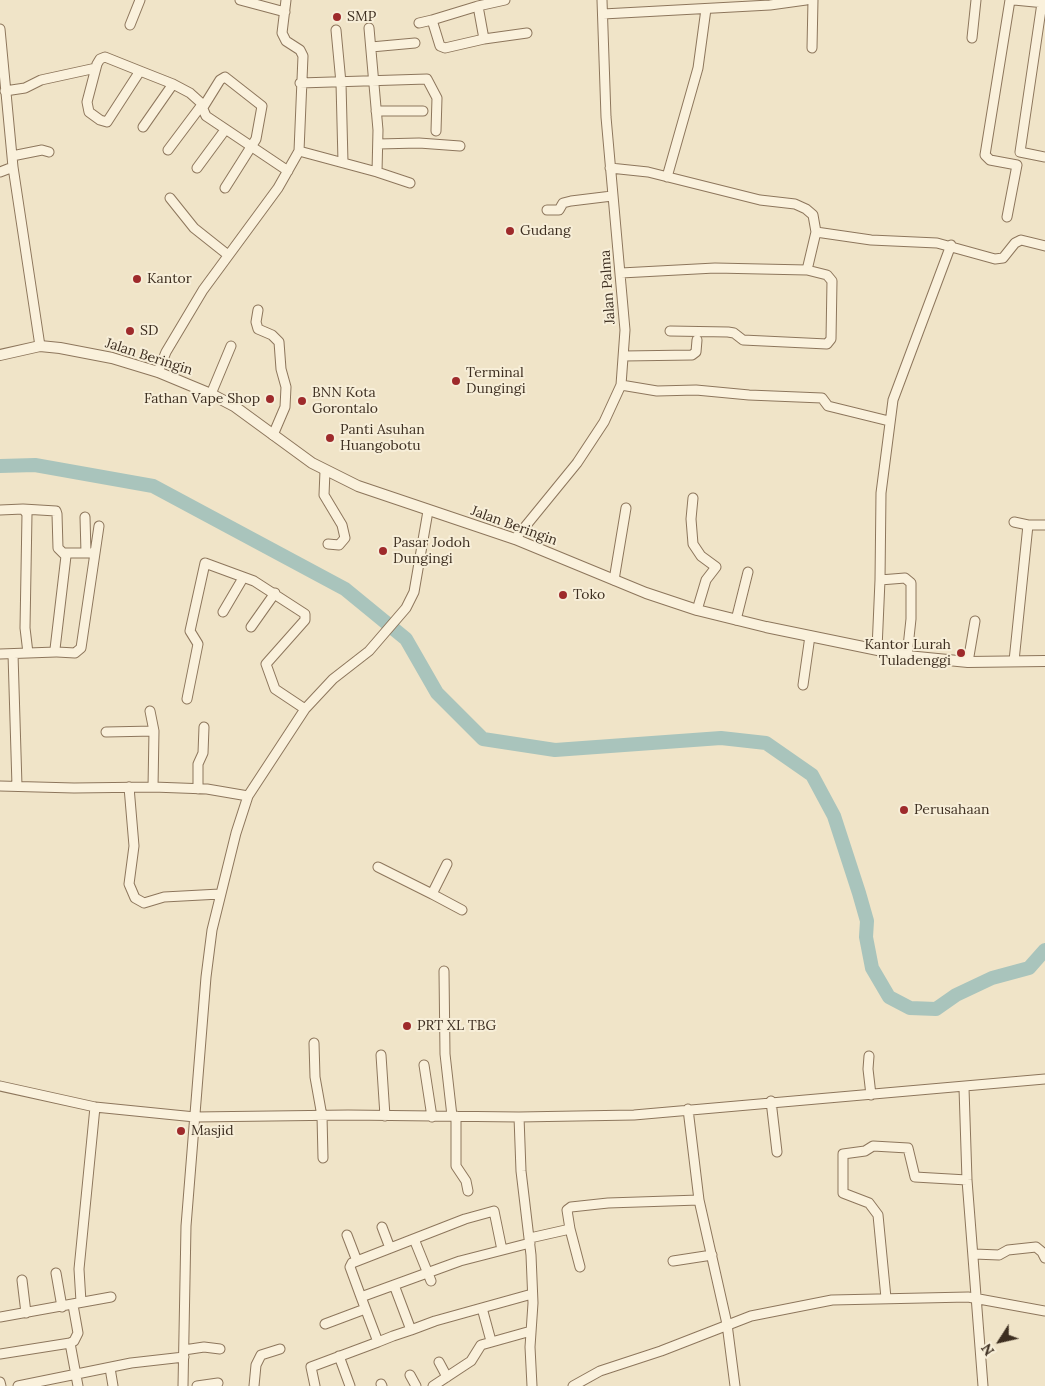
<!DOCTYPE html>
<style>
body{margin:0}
#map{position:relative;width:1045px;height:1386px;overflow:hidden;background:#f0e4c8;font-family:Lora,serif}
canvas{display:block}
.north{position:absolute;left:975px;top:1316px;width:50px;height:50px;-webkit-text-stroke:4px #f7eed8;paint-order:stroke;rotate:235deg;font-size:14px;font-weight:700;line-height:20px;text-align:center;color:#3d2e20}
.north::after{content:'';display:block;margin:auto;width:18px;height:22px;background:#3d2e20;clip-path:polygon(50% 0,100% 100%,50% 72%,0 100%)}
</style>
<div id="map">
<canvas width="1045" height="1386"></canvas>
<div class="north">N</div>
</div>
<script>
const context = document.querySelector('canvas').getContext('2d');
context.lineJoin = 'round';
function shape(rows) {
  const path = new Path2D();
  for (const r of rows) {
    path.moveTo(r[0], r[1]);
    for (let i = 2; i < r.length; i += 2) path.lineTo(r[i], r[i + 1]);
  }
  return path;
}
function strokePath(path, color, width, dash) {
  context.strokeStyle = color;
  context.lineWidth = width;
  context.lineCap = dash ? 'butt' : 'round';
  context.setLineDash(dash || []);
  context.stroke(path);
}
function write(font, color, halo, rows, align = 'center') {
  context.font = font + ' Lora,serif';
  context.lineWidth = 4;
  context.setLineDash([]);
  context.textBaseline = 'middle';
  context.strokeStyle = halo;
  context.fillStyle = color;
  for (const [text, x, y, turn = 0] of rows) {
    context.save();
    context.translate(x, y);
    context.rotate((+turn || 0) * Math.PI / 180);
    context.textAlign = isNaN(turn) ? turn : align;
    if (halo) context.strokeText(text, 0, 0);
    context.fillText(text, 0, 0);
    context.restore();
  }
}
strokePath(shape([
 [0,466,35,465,153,486,345,589,406,639,437,693,483,739,555,750,721,738,766,743,812,775,834,816,859,893,867,921,866,937,872,968,889,997,910,1008,936,1009,956,995,992,978,1029,968,1045,950]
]), '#a9c4bc', 14);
const minor = shape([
 [240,0,285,12],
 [1014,0,1045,3],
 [1042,3,1020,152,1045,157],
 [478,6,432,20,440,46,445,48,484,39,478,6,505,0],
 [603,14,770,5,806,0],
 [419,23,432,20],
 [130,25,140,0],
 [0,29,13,167,40,346],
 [336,30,341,83,343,162],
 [972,38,976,0],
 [484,39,527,33],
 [371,47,415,43],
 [812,48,813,0],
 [140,71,107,122,100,120,89,112,87,102,97,64,100,59,105,57,140,71,173,84,190,93,200,102,206,116,288,171],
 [300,83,427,79,437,98,436,131],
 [5,91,25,88,41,80,96,68],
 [202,109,220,80,225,77,262,106,256,139,225,188],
 [376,111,423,111],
 [143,127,173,84],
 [378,144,419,143,460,146],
 [168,150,201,106],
 [299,151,377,172,378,130,369,28],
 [12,156,42,150,49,152],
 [197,168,225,130],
 [610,168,648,172,760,200,795,204,806,209,813,215,816,232,807,270,715,268,621,273],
 [0,172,13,167],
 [377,172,410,183],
 [667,177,698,68,706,9],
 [170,198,194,228,228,255],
 [547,210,559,210,563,203,571,201,612,196],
 [1007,217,1017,165,990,160,985,155,1010,0],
 [816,232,871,240,937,243,995,259,1003,258,1015,243,1021,240,1045,246],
 [258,310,256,322,258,329,272,335,279,342,281,369,286,387,285,407,273,435],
 [670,331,728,332,734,333,743,340,827,344,831,339,832,281,827,275,807,270],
 [624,356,692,355,696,352,697,340],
 [158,372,166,352,203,290,278,188,299,151,303,56,300,50,286,41,282,33,286,0],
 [621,385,657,391,696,390,749,395,822,398,828,406,889,421],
 [211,394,231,346],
 [325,471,324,495,342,525,345,538,339,545,328,544],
 [693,498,691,519,693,544,701,556,716,567,706,580,697,610],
 [23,509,56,511,57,514,58,548,66,556,55,649,57,652,75,653,81,648,99,526],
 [0,510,23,509,27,514,25,628,28,653],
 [85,517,86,553],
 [1014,522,1028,525],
 [515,539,577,463,604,422,621,385,625,330,606,117,602,0],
 [64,553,91,553],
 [614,580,626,508],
 [223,612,243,578],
 [736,620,748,572],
 [251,627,275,593],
 [877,649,880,580],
 [0,654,56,652],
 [13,654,17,786],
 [907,656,911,619,911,583,905,578,880,580,881,493,893,400,951,245],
 [1014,661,1028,525,1045,525],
 [968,662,975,621],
 [803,685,810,636],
 [187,699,198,644,190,631,205,563,254,581,305,614,305,620,266,664,275,689,305,709],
 [150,711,154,731,153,787],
 [106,732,154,731],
 [0,786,74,788,153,787,207,789,248,796],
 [129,787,134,846,129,884,135,898,144,903,164,897,220,894],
 [198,789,198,764,203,753,204,727],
 [378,867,432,894,447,864],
 [432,894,462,910],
 [444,971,445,1054,452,1116],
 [314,1043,315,1077,322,1116,323,1158],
 [381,1055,385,1116],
 [869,1056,868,1069,871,1095],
 [424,1065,432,1117],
 [0,1086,95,1107,195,1117,348,1115,519,1117,634,1115,1045,1079],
 [964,1088,967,1180,983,1386],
 [771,1101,777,1152],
 [688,1109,699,1200,727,1324,735,1386],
 [456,1116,456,1166,466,1181,468,1191],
 [519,1117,521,1171,531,1255,533,1303,530,1347,532,1386],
 [382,1227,390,1248],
 [570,1229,567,1210,571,1207,608,1203,699,1200],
 [347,1235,357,1261],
 [530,1238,570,1229,580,1267],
 [414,1239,431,1281],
 [974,1254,999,1255,1008,1250,1036,1247,1042,1252,1045,1258],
 [673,1261,712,1255],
 [56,1273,62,1307],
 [22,1280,26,1313],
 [394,1285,460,1261,530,1243],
 [361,1297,350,1267,352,1263,465,1219,494,1211,502,1250],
 [886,1298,878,1215,869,1203,843,1193,843,1154,865,1151,873,1146,908,1148,915,1177,967,1180],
 [81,1302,79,1269,95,1107],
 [482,1308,491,1341],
 [0,1317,111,1297],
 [325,1324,365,1309],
 [411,1330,394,1285,361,1297,378,1342,393,1336,411,1330,435,1321,532,1294],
 [70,1343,78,1386],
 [184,1350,204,1347,220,1349],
 [0,1354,70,1343,74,1341,78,1333,73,1305],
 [339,1356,350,1386],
 [439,1362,447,1377],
 [110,1368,113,1386],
 [410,1375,416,1386],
 [0,1382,1,1386],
 [381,1384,382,1386],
 [18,1386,131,1363,184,1357],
 [183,1386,186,1226,206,977,212,930,236,833,248,796,305,709,333,679,369,651,406,608,414,592,428,511],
 [197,1386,218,1383],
 [254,1386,256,1365,261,1355,280,1349],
 [315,1386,311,1367,378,1342],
 [433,1386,471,1361,481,1345,531,1331],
 [573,1386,600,1371,661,1351,751,1316,832,1300,968,1297,1045,1311]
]);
const tertiary = shape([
 [0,355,40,346,60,348,112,358,158,372,211,394,234,406,312,463,358,486,515,539,646,593,697,610,766,627,907,656,968,662,1045,661]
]);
strokePath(minor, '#8d765c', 11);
strokePath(tertiary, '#8d765c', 12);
strokePath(minor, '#faf1dc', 9);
strokePath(tertiary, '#faf1dc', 10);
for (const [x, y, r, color] of [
 [337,17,5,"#9e2a2b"],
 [510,231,5,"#9e2a2b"],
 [137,279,5,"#9e2a2b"],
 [130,331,5,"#9e2a2b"],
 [456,381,5,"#9e2a2b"],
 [270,399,5,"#9e2a2b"],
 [302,401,5,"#9e2a2b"],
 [330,438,5,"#9e2a2b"],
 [383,551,5,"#9e2a2b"],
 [563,595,5,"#9e2a2b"],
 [961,653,5,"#9e2a2b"],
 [904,810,5,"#9e2a2b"],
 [407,1026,5,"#9e2a2b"],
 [181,1131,5,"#9e2a2b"]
]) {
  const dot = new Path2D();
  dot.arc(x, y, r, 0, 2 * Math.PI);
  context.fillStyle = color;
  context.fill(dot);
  strokePath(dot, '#f7eed8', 2);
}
write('14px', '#3d2e20', '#f7eed8', [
 ["SMP",347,17],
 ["Gudang",520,231],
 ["Kantor",147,279],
 ["SD",140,331],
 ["Terminal",466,373],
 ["Dungingi",466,389],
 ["BNN Kota",312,393],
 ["Gorontalo",312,409],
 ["Fathan Vape Shop",260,399,"right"],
 ["Panti Asuhan",340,430],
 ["Huangobotu",340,446],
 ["Pasar Jodoh",393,543],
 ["Dungingi",393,559],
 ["Toko",573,595],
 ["Kantor Lurah",951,645,"right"],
 ["Tuladenggi",951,661,"right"],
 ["Perusahaan",914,810],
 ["PRT XL TBG",417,1026],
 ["Masjid",191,1131]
], 'left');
write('14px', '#3d2e20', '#f7eed8', [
 ["Jalan Palma",608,287,-94],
 ["Jalan Beringin",149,357,18],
 ["Jalan Beringin",514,526,20]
]);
</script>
